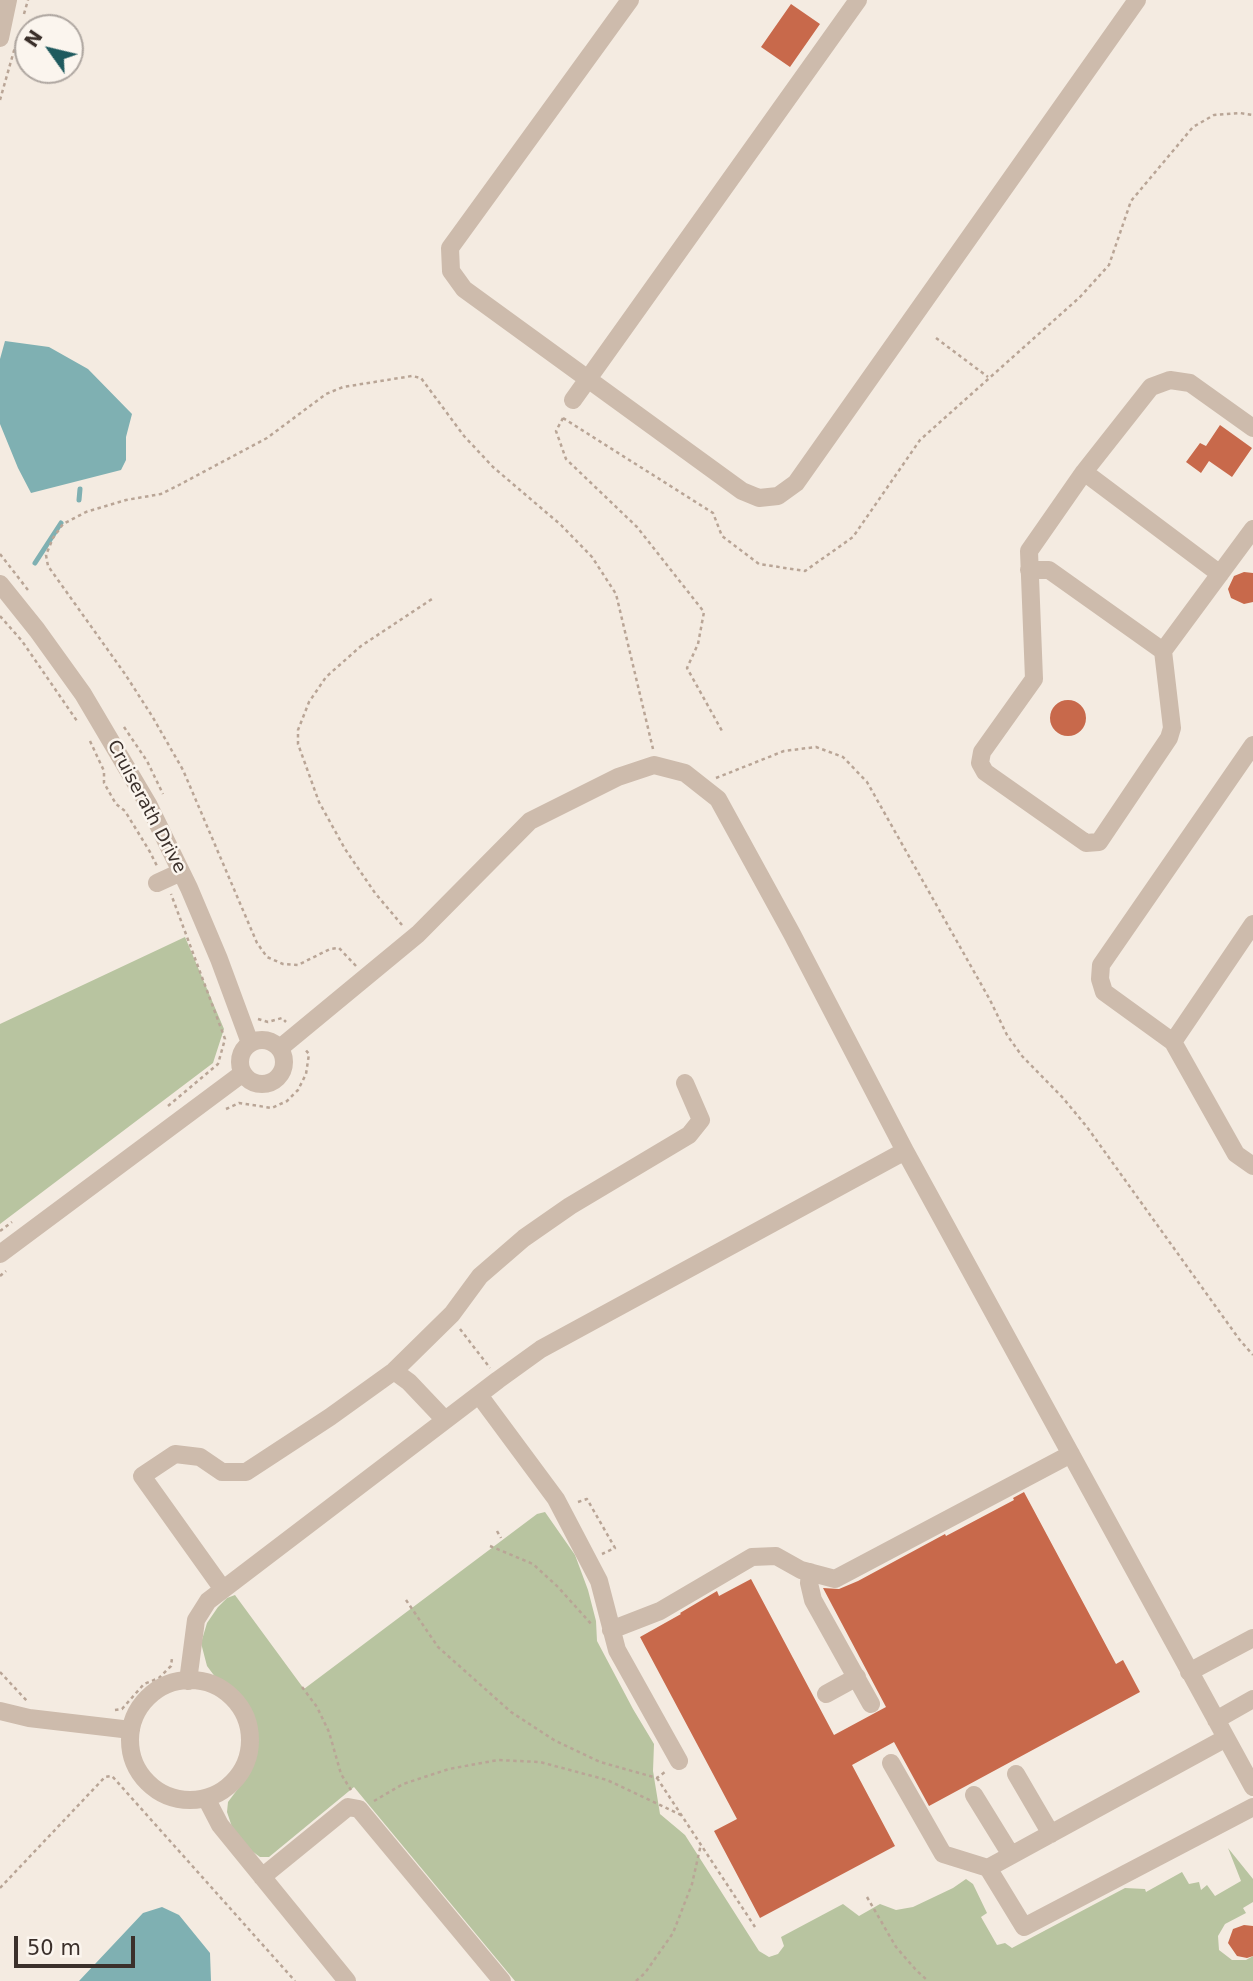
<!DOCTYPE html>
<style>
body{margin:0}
#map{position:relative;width:1253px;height:1981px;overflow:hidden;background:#f4ebe1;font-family:"DejaVu Sans",sans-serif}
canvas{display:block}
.north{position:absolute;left:14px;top:14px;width:70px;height:70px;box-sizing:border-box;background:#fbf5ee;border:2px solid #aea6a0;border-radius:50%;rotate:304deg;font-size:19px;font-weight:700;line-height:28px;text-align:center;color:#3b302b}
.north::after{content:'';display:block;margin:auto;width:24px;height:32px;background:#1f5a5e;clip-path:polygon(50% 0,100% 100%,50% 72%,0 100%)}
.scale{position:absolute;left:14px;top:1936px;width:121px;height:32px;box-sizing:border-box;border:4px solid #3b302b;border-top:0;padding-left:9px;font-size:21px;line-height:24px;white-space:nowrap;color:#3b302b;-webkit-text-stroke:5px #fbf5ee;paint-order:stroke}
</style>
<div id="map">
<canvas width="1253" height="1981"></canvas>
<div class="north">N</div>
<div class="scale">50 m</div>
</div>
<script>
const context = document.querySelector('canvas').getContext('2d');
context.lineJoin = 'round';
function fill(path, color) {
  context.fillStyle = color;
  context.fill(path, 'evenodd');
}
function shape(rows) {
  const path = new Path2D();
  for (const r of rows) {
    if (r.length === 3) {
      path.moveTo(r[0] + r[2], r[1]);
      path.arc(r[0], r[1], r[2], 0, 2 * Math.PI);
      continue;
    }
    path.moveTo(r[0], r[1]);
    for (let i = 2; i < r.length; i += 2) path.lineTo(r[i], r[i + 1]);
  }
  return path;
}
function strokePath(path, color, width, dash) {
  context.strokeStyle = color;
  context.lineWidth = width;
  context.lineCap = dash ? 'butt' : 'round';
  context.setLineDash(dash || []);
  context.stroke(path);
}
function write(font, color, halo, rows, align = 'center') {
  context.font = font + ' "DejaVu Sans",sans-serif';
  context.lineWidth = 5;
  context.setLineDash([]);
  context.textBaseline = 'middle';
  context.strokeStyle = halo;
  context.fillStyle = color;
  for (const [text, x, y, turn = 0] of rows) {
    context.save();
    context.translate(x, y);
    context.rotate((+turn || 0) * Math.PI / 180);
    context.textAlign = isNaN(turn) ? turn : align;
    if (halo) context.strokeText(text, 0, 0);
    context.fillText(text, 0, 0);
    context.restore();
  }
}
fill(shape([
 [185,937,224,1029,213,1063,0,1224,0,1024],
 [545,1512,575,1555,588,1590,596,1621,597,1641,633,1709,654,1744,653,1771,660,1814,685,1835,759,1951,769,1957,778,1954,784,1946,781,1937,843,1904,859,1916,880,1904,896,1910,913,1907,953,1888,966,1879,973,1884,987,1913,981,1917,997,1945,1005,1943,1012,1948,1125,1888,1145,1889,1146,1892,1182,1872,1189,1884,1199,1882,1201,1890,1207,1885,1215,1896,1241,1881,1228,1848,1253,1879,1253,1902,1243,1908,1246,1913,1225,1924,1218,1936,1219,1950,1232,1960,1246,1960,1253,1956,1253,1981,515,1981,354,1787,269,1857,260,1857,249,1849,232,1827,227,1812,228,1802,246,1778,255,1755,257,1741,255,1724,245,1701,231,1687,216,1678,207,1666,201,1643,207,1623,218,1607,227,1598,235,1595,304,1689,537,1514]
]), '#b8c4a0');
fill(shape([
 [5,341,49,347,88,369,132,414,126,437,126,460,121,470,31,493,18,468,0,424,0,359],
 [162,1907,179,1915,210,1953,211,1981,79,1981,143,1913]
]), '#7fb0b2');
strokePath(shape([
 [79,500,80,489],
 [35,563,61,523]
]), '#7fb0b2', 5);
fill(shape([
 [791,4,820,24,790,67,761,47],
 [1220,425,1252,448,1232,477,1209,461,1201,473,1186,462,1200,443,1206,446],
 [1244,572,1253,573,1253,602,1244,604,1231,598,1228,589,1234,576],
 [1068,718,18],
 [1024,1492,1116,1664,1123,1660,1140,1692,929,1806,894,1742,852,1765,895,1846,760,1918,714,1831,737,1819,640,1637,681,1614,680,1613,717,1591,719,1596,751,1579,834,1735,886,1707,823,1588,839,1589,858,1581,945,1534,946,1536,1014,1500,1013,1498],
 [1244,1925,1253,1926,1253,1956,1247,1958,1237,1956,1228,1943,1233,1929]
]), '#c8694b');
strokePath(shape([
 [24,14,28,0],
 [0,100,15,47],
 [936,338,988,377],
 [563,418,713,513,722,536,759,564,805,571,853,537,920,440,1080,297,1109,265,1131,201,1193,127,1214,115,1240,113,1253,115],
 [563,418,556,431,566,459,637,527,704,612,698,644,687,668,722,731],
 [0,554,28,590],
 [0,616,22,641,77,721],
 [124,727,147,761,163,794],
 [90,741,104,771,104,783,116,804,125,811,150,852,157,866],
 [716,778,784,751,816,747,843,757,867,782,990,1000,1007,1035,1022,1056,1063,1098,1087,1127,1239,1339,1253,1355],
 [402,925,375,893,345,849,319,802,298,744,298,730,309,702,326,677,361,646,432,599],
 [356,966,339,948,330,949,298,965,283,964,267,957,257,943,183,770,152,716,125,674,48,566,46,555,53,538,63,524,86,512,126,500,161,494,179,485,267,438,326,394,343,387,412,376,421,378,464,436,493,467,561,525,592,557,616,594,653,749],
 [258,1019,268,1022,282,1018,286,1022],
 [168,1106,218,1064,225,1039,171,894],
 [226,1109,239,1103,272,1108,287,1101,298,1090,306,1074,309,1054,304,1048],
 [0,1231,12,1222],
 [0,1276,6,1271],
 [460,1329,490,1368],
 [578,1502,587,1499,615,1548,602,1554],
 [497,1531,501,1538],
 [490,1546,533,1564,558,1587,593,1626],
 [406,1600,438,1647,511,1712,554,1740,600,1762,657,1778,665,1772],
 [0,1672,27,1701],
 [302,1687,317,1707,329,1732,341,1774,351,1790],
 [115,1710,122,1709,144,1684,159,1678,171,1666,172,1658],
 [657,1778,755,1927],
 [374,1801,403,1784,449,1769,498,1760,540,1762,607,1780,681,1815],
 [0,1888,105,1777,112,1776,295,1981],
 [867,1897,896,1947,916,1970,928,1981],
 [636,1981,645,1973,673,1933,692,1884,701,1844]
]), '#b9a596', 2.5, [3.5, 3.5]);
strokePath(shape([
 [630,0,450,248,451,271,464,289,742,491,759,498,778,496,796,483,1137,0],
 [0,38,8,0],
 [573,400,858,0],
 [1253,428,1190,383,1170,380,1151,387,1084,472,1029,551,1034,679,982,752,980,763,985,772,1086,843,1099,842,1169,738,1172,728,1163,651,1253,529],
 [1084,472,1220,574],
 [1029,570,1049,570,1163,651],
 [0,584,37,630,83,694,148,804,189,888,219,959,250,1043],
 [1253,745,1101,965,1100,979,1104,992,1173,1042,1236,1154,1253,1166],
 [157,883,181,872],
 [262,1062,22],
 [1173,1042,1253,924],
 [280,1048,418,934,530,821,618,777,654,765,685,773,718,799,792,934,905,1151,1253,1787],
 [0,1254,243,1073],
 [394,1371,409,1382,445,1420],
 [479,1395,556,1499,599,1581,617,1650,679,1761],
 [810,1572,809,1583,813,1600,871,1704],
 [222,1588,142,1476,175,1454,200,1457,222,1472,246,1472,330,1417,394,1371,452,1314,480,1276,524,1238,570,1206,689,1135,701,1120,685,1083],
 [611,1630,660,1611,752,1557,776,1556,801,1570,835,1579,1071,1454],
 [1189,1672,1253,1638],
 [190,1740,60],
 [188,1681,196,1620,208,1601,498,1380,541,1349,905,1151],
 [826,1694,857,1677],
 [0,1711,29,1718,131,1730],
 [1216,1720,1253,1699],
 [1226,1738,988,1868,1024,1927,1253,1807],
 [891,1763,943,1854,988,1868],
 [1016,1774,1051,1834],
 [974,1795,1011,1855],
 [206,1798,220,1825,347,1981],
 [262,1877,348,1807,359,1809,502,1981]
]), '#cdbbac', 18);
write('18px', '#3b302b', '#fbf5ee', [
 ["Cruiserath Drive",146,807,62]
]);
</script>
